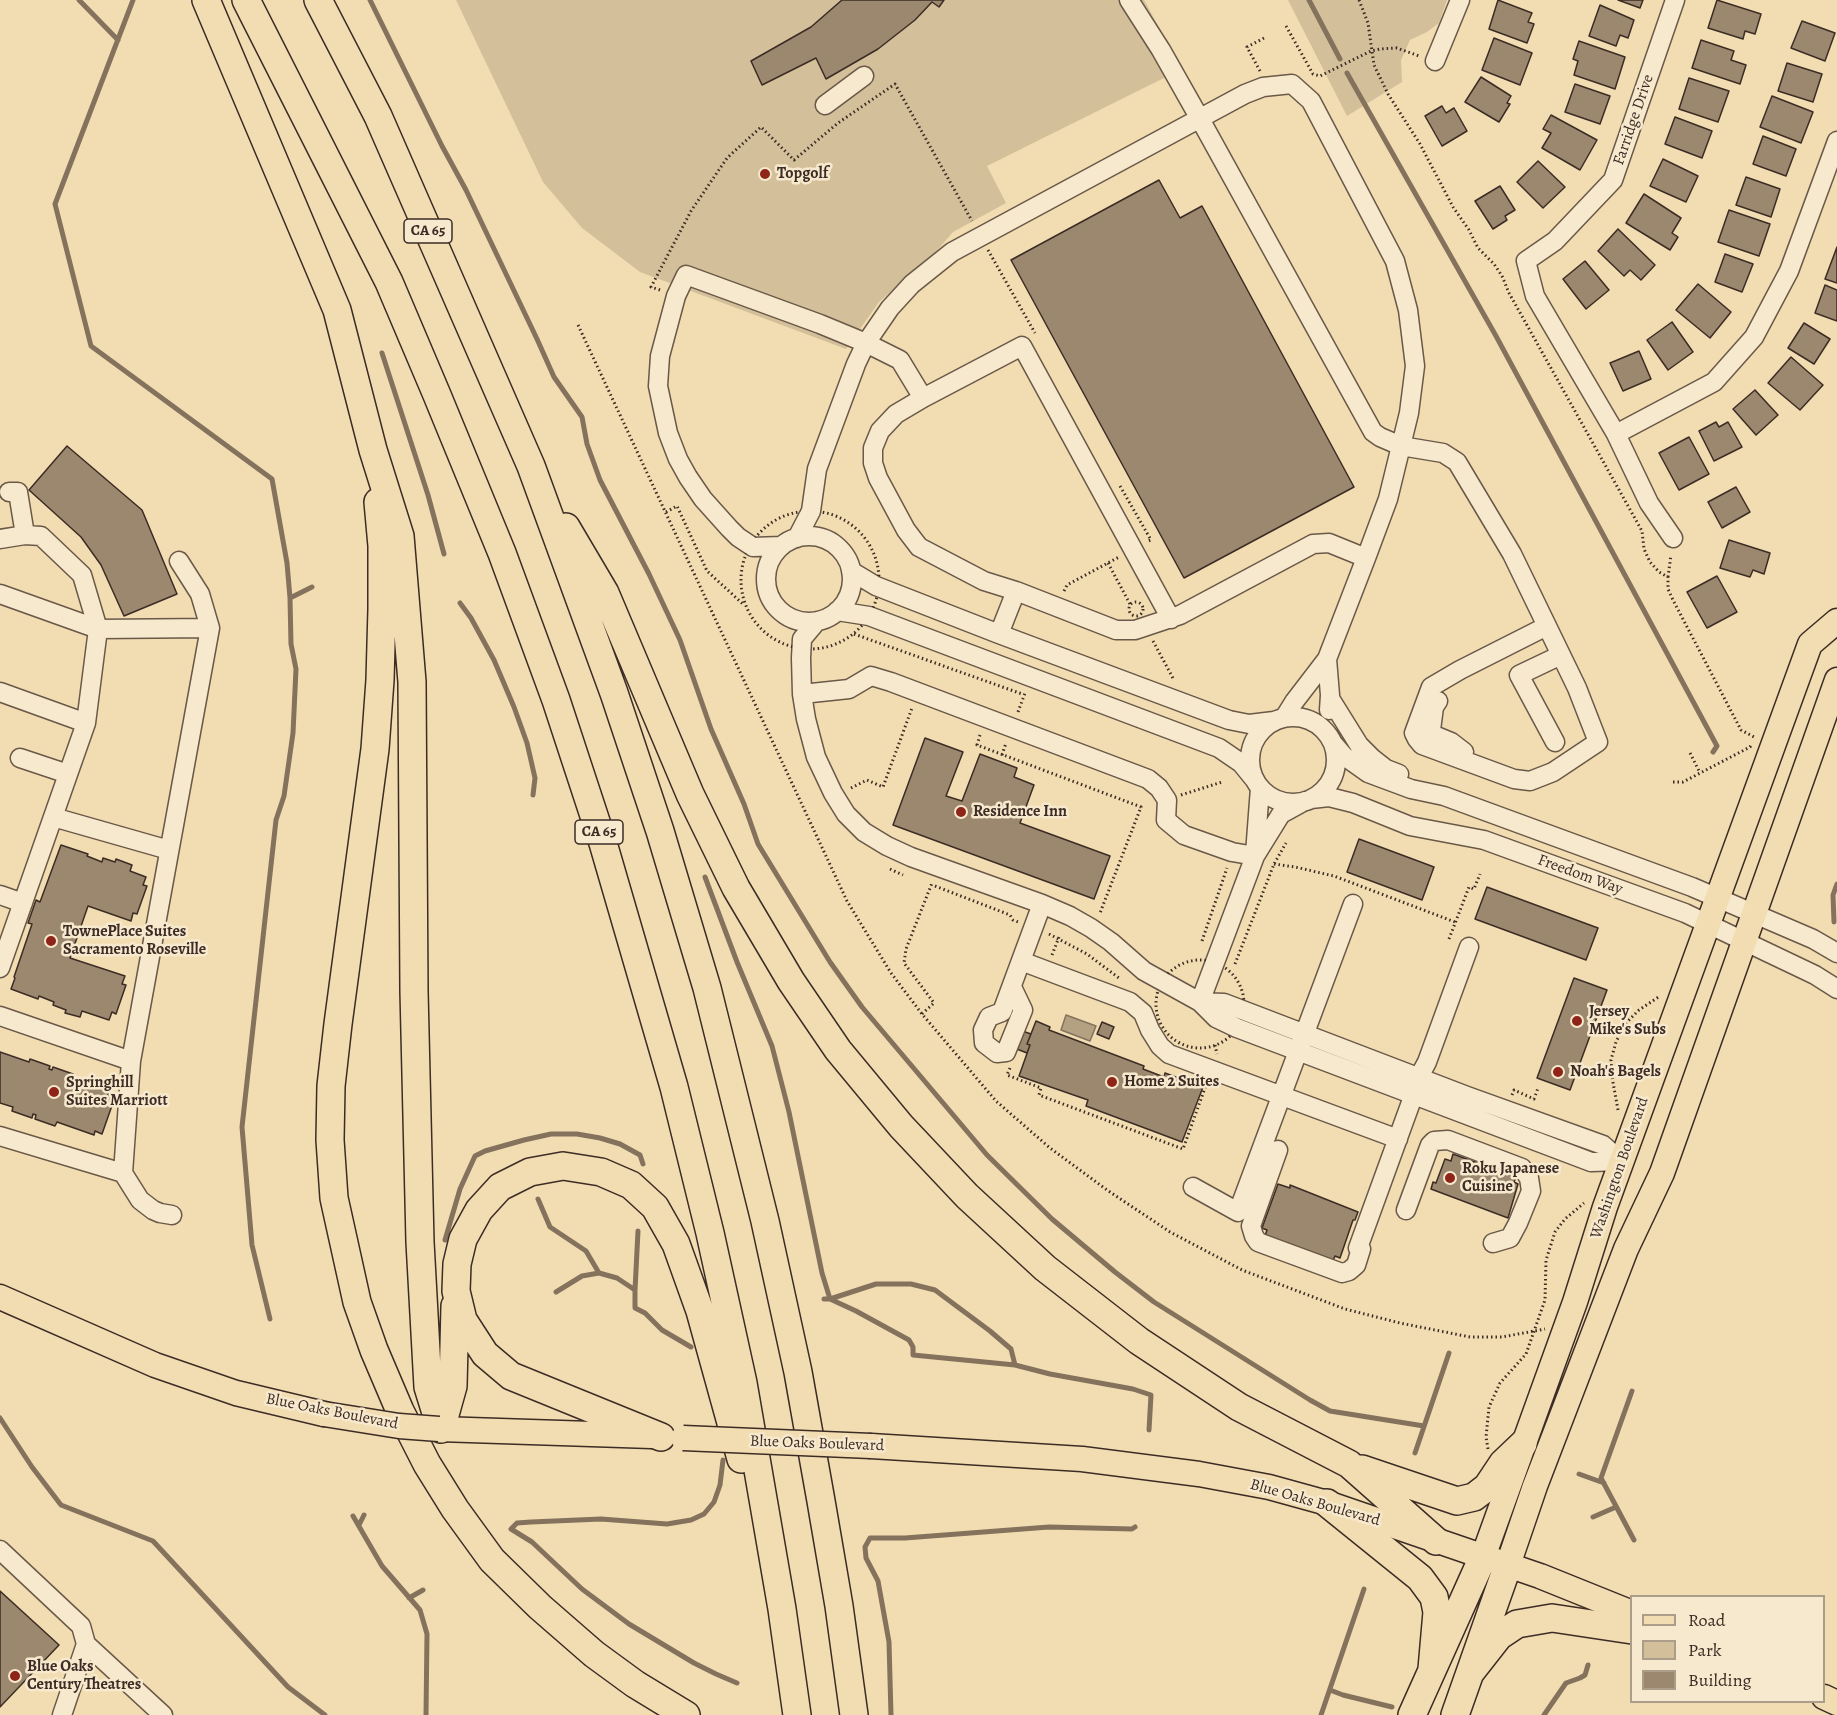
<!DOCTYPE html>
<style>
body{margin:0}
#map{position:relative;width:1837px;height:1715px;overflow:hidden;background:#f2ddb2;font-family:Alegreya,serif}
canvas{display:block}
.legend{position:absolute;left:1630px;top:1595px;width:195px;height:108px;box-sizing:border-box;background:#f7e9cd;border:2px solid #ac9d8a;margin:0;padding:8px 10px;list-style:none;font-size:18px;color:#3c2c25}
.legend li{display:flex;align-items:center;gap:12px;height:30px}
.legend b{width:30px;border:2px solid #ac9d8a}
</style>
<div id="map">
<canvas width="1837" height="1715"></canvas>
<ul class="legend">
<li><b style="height:8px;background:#f2ddb2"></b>Road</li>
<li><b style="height:16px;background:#d3bf9a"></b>Park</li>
<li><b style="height:16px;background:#9b886e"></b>Building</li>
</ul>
</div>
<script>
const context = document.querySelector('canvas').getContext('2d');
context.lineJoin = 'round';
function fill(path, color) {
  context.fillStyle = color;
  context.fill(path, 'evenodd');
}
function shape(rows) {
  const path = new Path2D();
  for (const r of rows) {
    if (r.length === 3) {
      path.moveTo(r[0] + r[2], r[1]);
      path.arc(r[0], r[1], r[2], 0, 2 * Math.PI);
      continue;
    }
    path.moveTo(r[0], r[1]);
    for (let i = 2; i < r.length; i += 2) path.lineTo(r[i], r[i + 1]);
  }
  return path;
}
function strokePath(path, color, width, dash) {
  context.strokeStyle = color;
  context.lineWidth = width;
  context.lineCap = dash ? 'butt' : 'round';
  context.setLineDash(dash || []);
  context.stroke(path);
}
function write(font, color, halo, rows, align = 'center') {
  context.font = font + ' Alegreya,serif';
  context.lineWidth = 5;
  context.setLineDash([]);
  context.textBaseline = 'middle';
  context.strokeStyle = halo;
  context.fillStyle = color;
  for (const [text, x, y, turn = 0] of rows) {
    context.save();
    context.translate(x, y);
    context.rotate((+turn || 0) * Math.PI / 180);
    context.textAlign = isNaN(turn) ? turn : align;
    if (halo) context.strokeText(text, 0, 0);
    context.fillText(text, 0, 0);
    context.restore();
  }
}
fill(shape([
 [456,0,1144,0,1182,69,987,166,1006,203,953,232,934,254,879,302,846,349,640,272,582,228,543,182],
 [1288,0,1447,0,1439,23,1427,32,1410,40,1401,60,1402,82,1347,116]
]), '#d3bf9a');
const water = shape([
 [1066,1015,1096,1026,1090,1041,1061,1030,1066,1015]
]);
fill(water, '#b4a182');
strokePath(water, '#84725d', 1.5);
strokePath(shape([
 [79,0,118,40],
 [133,0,55,204,91,346,272,479,287,563,290,598,291,644,296,669,293,733,284,796,276,820,242,1127,252,1245,270,1319],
 [370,0,442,146,466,190,537,339,554,377,582,417,587,444,600,480,649,574,680,640,711,729,744,804,758,844,830,962,862,1007,987,1155,1052,1219,1115,1272,1154,1302,1310,1400,1330,1411,1424,1426],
 [1309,0,1340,59],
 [1347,73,1496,336,1717,746,1713,752],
 [382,353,428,495,444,554],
 [290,598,312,587],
 [460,603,471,618,494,660,514,707,527,743,535,778,533,795],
 [705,877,737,962,772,1046,789,1112,822,1273,830,1299,824,1299],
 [1834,922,1833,895,1837,884],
 [538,1199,550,1227,586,1251,599,1273],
 [445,1240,460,1189,475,1156,485,1151,524,1140,551,1134,577,1134,600,1138,620,1144,640,1155,643,1164],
 [635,1290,638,1231],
 [556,1292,582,1276,599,1273,617,1278,635,1290,635,1308,645,1313,662,1330,691,1347],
 [830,1299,856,1311,909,1340,913,1347,913,1355,1015,1365,1050,1374,1133,1389,1151,1395,1149,1430],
 [830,1299,876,1284,911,1284,935,1290,990,1331,1011,1349,1015,1365],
 [1632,1391,1601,1478,1634,1540],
 [0,1418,32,1467,61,1505,153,1541,288,1687,325,1715],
 [1415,1453,1449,1353],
 [723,1460,720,1485,714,1502,704,1514,691,1520,667,1524,601,1519,531,1522,517,1523,511,1529,532,1542,582,1589,629,1624,694,1663,716,1674,737,1683],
 [1579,1474,1604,1483],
 [353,1516,382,1566,420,1610,427,1634,426,1715],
 [1593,1517,1616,1507],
 [359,1525,364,1515],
 [409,1598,423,1590],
 [1330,1690,1343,1695,1392,1707],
 [891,1715,889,1642,878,1581,866,1558,865,1547,870,1538,905,1538,1049,1527,1132,1529,1135,1527],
 [1321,1715,1364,1589],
 [1544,1715,1566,1683,1580,1678,1585,1675,1588,1665]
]), '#84725d', 5);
const building = shape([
 [842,0,944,0,939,7,932,2,915,20,878,49,826,79,816,58,762,85,751,61,811,27,842,0],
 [1498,0,1532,13,1528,22,1534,24,1527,43,1489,29,1498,0],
 [1618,0,1643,0,1640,8,1618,0],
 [1717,0,1761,14,1755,34,1745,31,1743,39,1708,28,1717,0],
 [1600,5,1634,20,1628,38,1620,35,1616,46,1589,36,1600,5],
 [1802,21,1835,33,1825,61,1791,48,1802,21],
 [1494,38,1532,53,1520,85,1482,70,1494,38],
 [1701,40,1734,51,1731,60,1746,65,1740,84,1692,68,1701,40],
 [1579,41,1625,57,1615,89,1574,75,1578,61,1573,59,1579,41],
 [1787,63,1822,74,1813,102,1778,91,1787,63],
 [1481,77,1511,96,1507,103,1510,104,1499,122,1465,102,1481,77],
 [1689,78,1729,91,1718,122,1679,109,1689,78],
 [1575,84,1610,96,1600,124,1565,112,1575,84],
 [1772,96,1813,112,1801,143,1760,127,1772,96],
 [1442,106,1446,113,1454,108,1467,131,1442,146,1425,116,1442,106],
 [1551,115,1597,140,1580,170,1542,148,1551,133,1543,129,1551,115],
 [1675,117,1712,131,1702,158,1665,144,1675,117],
 [1763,136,1796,149,1786,176,1753,164,1763,136],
 [1663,159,1698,176,1686,202,1650,186,1663,159],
 [1538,161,1565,187,1543,208,1517,182,1538,161],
 [1746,177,1780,189,1771,217,1736,205,1746,177],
 [1159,180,1180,218,1202,206,1354,487,1184,578,1011,260,1159,180],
 [1500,186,1515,210,1505,216,1507,220,1493,229,1475,201,1500,186],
 [1644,194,1681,218,1672,233,1678,237,1670,250,1626,223,1644,194],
 [1729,210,1770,224,1759,256,1718,242,1729,210],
 [1618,229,1655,265,1641,280,1630,270,1624,276,1598,251,1618,229],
 [1837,247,1837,283,1825,279,1837,247],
 [1725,254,1753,264,1742,292,1715,282,1725,254],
 [1585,261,1609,290,1586,309,1563,279,1585,261],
 [1698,284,1731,312,1710,338,1676,310,1698,284],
 [1825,285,1837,290,1837,321,1815,313,1825,285],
 [1672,322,1693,352,1668,370,1647,340,1672,322],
 [1804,323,1830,339,1814,364,1788,348,1804,323],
 [1639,351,1651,379,1623,391,1610,363,1639,351],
 [1791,357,1823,385,1800,410,1768,383,1791,357],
 [1755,390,1778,415,1756,435,1733,409,1755,390],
 [1716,422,1719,427,1728,422,1742,447,1714,461,1699,431,1716,422],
 [1689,437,1709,474,1679,490,1659,453,1689,437],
 [67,446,142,510,177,594,124,616,101,565,81,537,29,490,67,446],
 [1736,487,1750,512,1722,528,1708,502,1736,487],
 [1729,540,1770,553,1764,574,1753,570,1750,577,1720,568,1729,540],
 [1717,576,1737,612,1707,628,1687,592,1717,576],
 [925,738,963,752,946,796,962,801,980,754,1017,768,1014,777,1034,785,1020,823,1110,856,1094,899,893,825,925,738],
 [1359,839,1434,867,1422,900,1347,872,1359,839],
 [61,845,88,854,87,856,102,862,103,858,115,862,116,859,132,865,130,871,146,877,143,885,147,886,137,914,133,913,131,921,88,906,70,958,125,976,122,984,126,985,116,1014,112,1012,109,1020,82,1011,80,1017,65,1013,66,1010,53,1005,54,1002,39,996,38,999,11,989,15,978,14,977,32,924,28,923,36,900,40,902,61,845],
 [1487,887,1598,928,1586,960,1475,919,1487,887],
 [1574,978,1607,990,1570,1090,1537,1078,1574,978],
 [1036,1021,1050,1027,1049,1030,1144,1066,1143,1069,1164,1077,1165,1073,1203,1087,1182,1142,1086,1106,1088,1100,1019,1076,1030,1045,1027,1044,1036,1021],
 [1102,1022,1114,1027,1109,1039,1097,1034,1102,1022],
 [1011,1027,1031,1034,1027,1044,1030,1045,1027,1053,1004,1044,1011,1027],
 [0,1052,29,1062,30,1059,50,1066,49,1069,52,1070,53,1067,73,1074,72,1077,110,1090,108,1095,115,1097,102,1134,95,1131,94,1135,57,1122,55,1126,35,1119,36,1115,33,1114,32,1118,12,1111,13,1107,0,1103,0,1052],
 [1453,1154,1483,1165,1485,1161,1494,1164,1492,1169,1516,1177,1514,1182,1518,1184,1508,1218,1431,1189,1433,1182,1436,1183,1445,1159,1451,1161,1453,1154],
 [1278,1184,1290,1188,1290,1185,1358,1212,1355,1220,1353,1220,1340,1258,1335,1256,1332,1263,1265,1236,1267,1230,1262,1228,1278,1184],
 [0,1591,59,1645,0,1707,0,1591]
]);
fill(building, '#9b886e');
strokePath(building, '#3c2c25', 1.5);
const minor = shape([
 [1129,0,1161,50,1200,119,1373,432,1380,437,1401,446,1443,453,1457,462,1512,554,1561,655,1577,688,1598,742,1553,772,1530,781,1514,779,1422,745,1417,739,1414,733,1431,687,1460,670,1547,626],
 [1435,61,1460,0],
 [825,105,864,76],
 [923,398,1022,346,1171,619],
 [1616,434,1714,382,1754,337,1789,271,1837,141],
 [25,535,41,536,82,575,98,629,210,628,131,1061,123,1173,140,1200,153,1210,160,1213,172,1215],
 [809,579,43],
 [797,538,811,511,817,469,856,364,866,343,890,308,912,284,952,252,1245,94,1263,87,1292,84,1311,101,1395,261,1408,310,1415,366,1409,413,1388,499,1366,558,1327,659,1294,702,1284,718],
 [1673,538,1649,503,1616,434,1535,296,1526,261,1555,241,1613,180,1675,0],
 [0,539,25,535,18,492,9,492],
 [781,546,753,547,738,537,729,528,703,499,688,477,678,459,668,433,658,386,660,356,676,296,686,275,820,324,866,343,900,360,923,398,896,414,880,431,873,448,873,463,878,478,906,530,919,547,984,581,1016,591,1116,630,1135,630,1180,615,1313,544,1329,543,1366,558],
 [179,561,200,594,210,628],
 [851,571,876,586,999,634,1229,720,1249,724,1274,721],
 [0,594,98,629,86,723,0,968],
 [837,611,869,616,1219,748,1241,763,1254,779],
 [817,621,802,639,801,658,802,694,806,719,816,757,833,793,846,814,864,832,887,846,911,857,1042,904,1070,916,1091,928,1111,942,1144,971,1200,1002,1216,1018,1237,1028,1591,1162,1621,1161],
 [999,634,1016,591],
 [1327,659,1330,695,1329,710],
 [0,692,86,723],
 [802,694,849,689,871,676,891,682,1148,779,1159,788,1167,800,1166,820,1184,835,1232,852,1255,856],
 [1331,700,1359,745,1372,758,1386,769,1399,774],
 [1438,701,1434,707,1431,730,1434,735,1451,742,1464,752],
 [1293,760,43],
 [1332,742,1344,756,1368,773,1411,789,1444,796,1692,887,1813,939,1837,953],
 [1555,742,1519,675,1561,655],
 [20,758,68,774],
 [1311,799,1329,797,1353,803,1410,826,1484,840,1685,913,1815,975,1837,989],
 [53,817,169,850],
 [1255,854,1260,788],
 [0,895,23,903],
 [1021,961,1130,1002,1143,1013,1150,1030,1160,1046,1169,1054,1398,1139],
 [1012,987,1023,1010,1006,1052,997,1053,984,1043,983,1030,989,1017,1002,1012,1042,904],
 [1200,1002,1224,1003,1467,1096,1603,1145,1621,1161],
 [1200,1002,1255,856,1281,814,1301,803],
 [0,1016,131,1061],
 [1419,1077,1427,1062,1469,947],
 [0,1136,123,1173],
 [1278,1150,1251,1226,1254,1236,1258,1242,1266,1245,1342,1273,1349,1271,1356,1265,1361,1249],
 [1193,1187,1238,1212,1353,904],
 [1406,1210,1430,1145,1434,1141,1448,1140,1522,1168,1529,1178,1531,1191,1518,1223,1510,1238,1493,1243],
 [1358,1248,1414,1094,1426,1091],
 [0,1550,81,1626,86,1644,163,1715],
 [62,1715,86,1644]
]);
const major = shape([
 [0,1297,155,1365,236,1393,324,1414],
 [439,1429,652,1436],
 [871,1446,1082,1459,1199,1474,1269,1487,1327,1503,1540,1576,1632,1613],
 [1483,1557,1575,1302,1605,1207,1810,644,1837,621],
 [1508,1565,1535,1486,1626,1249,1662,1173,1837,680],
 [1824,1697,1837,1703]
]);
const highway = shape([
 [206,0,337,310,373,450,400,536,412,682,414,991,420,1242,428,1387,441,1429],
 [246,0,389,282,437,395,502,553,556,700,603,843,674,1087,710,1233,743,1383,782,1609,797,1715],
 [318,0,378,116,531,466,614,693,660,831,707,988,765,1221,798,1372,821,1501,839,1606,854,1715],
 [378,502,382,546,382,609,380,680,375,749,338,1024,331,1086,330,1140,334,1198,357,1302,374,1350,400,1411,427,1464,455,1509,492,1560,540,1607,594,1654,635,1684,686,1715],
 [566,527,605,593,690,794,736,888,791,981,838,1050,901,1126,967,1196,1045,1268,1139,1341,1239,1407,1349,1464,1436,1541],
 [441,1429,453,1386,455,1306],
 [661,1437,511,1376,485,1354,463,1320,456,1291,457,1264,463,1239,479,1210,500,1187,530,1172,563,1166,601,1172,631,1185,655,1207,676,1244,700,1311,741,1459],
 [1362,1469,1457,1501,1474,1497,1487,1487,1503,1463,1523,1444],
 [1327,1503,1420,1578,1434,1597,1437,1612,1432,1669],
 [1470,1673,1499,1636,1517,1624,1552,1618,1632,1630],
 [1412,1715,1483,1557],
 [1455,1715,1508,1565]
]);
strokePath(minor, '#6a5848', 21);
strokePath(major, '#3c2c25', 27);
strokePath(highway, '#3c2c25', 30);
strokePath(shape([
 [1359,0,1368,23,1374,65,1388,94,1420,144,1453,207,1469,230,1478,248,1494,264,1502,276,1509,293,1642,531,1644,549,1650,562,1659,572,1668,577,1668,589,1673,600,1741,730,1754,737],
 [1286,26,1313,74,1320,76,1371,51,1380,49,1397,48,1419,56],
 [1260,71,1247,47,1264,38],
 [988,250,1035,333],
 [660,290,651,287,691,211,727,158,761,127,794,160,838,123,895,84,972,221],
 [578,325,847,901,891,973,922,1014,996,1101,1050,1148,1107,1190,1170,1232,1242,1270,1345,1309,1400,1323,1470,1337,1502,1337,1545,1329],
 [1120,486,1151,540,1148,541],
 [810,580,69],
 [666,512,677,506,707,571,743,604],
 [1108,563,1130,604],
 [1668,577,1671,555],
 [1064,591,1067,585,1119,557],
 [1136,609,7],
 [854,634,1022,694],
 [1153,641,1174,680],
 [1018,712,1025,693],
 [980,735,977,745,1141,807,1100,913],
 [1690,753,1700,773],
 [1002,755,1006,743],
 [1673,782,1683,782,1750,747,1751,745],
 [851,788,867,780,883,787,912,708],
 [1181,795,1222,782],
 [1274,864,1295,867,1334,876,1455,922],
 [890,869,903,875],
 [935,886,1010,915,1013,920,1018,922],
 [1049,934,1087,954,1119,978],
 [1449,939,1469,887,1474,889,1480,874],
 [1202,941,1227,868],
 [1052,955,1059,937],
 [1200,1004,44],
 [1235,964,1274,864,1286,843],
 [922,1014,934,1003,904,963,906,949,932,883],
 [1215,1045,1217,1054],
 [1010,1068,1007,1075,1041,1088,1039,1095,1183,1149,1206,1085],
 [1512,1095,1514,1090,1534,1099,1538,1088],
 [1618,1110,1612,1077,1611,1060,1616,1042,1625,1024,1639,1010,1660,996],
 [1488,1449,1486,1437,1489,1407,1500,1383,1526,1354,1545,1300,1546,1260,1555,1232,1565,1219,1584,1203]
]), '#3c2c25', 3, [1.5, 3]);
strokePath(minor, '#f7e9cd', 18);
strokePath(major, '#f2ddb2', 24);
strokePath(highway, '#f2ddb2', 27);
const majorBridge = shape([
 [324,1414,399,1426,439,1429],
 [683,1438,871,1446]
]);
strokePath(majorBridge, '#3c2c25', 27, []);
strokePath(majorBridge, '#f2ddb2', 24);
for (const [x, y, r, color] of [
 [765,174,6,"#8f2418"],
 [961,812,6,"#8f2418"],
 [51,941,6,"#8f2418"],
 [1577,1021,6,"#8f2418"],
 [1558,1072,6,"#8f2418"],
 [1112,1082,6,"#8f2418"],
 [54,1092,6,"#8f2418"],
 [1450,1178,6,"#8f2418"],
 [15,1676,6,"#8f2418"]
]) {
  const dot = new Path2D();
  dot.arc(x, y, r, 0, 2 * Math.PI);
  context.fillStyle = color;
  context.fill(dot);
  strokePath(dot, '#f7e9cd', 2);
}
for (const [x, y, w] of [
 [428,231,48],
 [599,832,48]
]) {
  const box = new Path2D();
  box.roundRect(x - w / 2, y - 12, w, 24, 4.5);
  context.fillStyle = '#f7e9cd';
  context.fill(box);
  strokePath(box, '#3c2c25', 1.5);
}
write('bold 15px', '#3c2c25', null, [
 ["CA 65",428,231],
 ["CA 65",599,832]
]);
write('16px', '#3c2c25', '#f7e9cd', [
 ["Farridge Drive",1634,120,-71],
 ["Freedom Way",1580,875,20],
 ["Washington Boulevard",1620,1168,-71],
 ["Blue Oaks Boulevard",332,1412,11],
 ["Blue Oaks Boulevard",817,1444,2],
 ["Blue Oaks Boulevard",1315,1503,16]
]);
write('bold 16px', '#3c2c25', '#f7e9cd', [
 ["Topgolf",777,174],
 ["Residence Inn",973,812],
 ["TownePlace Suites",63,932],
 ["Sacramento Roseville",63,950],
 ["Jersey",1589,1012],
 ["Mike's Subs",1589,1030],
 ["Noah's Bagels",1570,1072],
 ["Home 2 Suites",1124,1082],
 ["Springhill",66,1083],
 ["Suites Marriott",66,1101],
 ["Roku Japanese",1462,1169],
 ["Cuisine",1462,1187],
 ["Blue Oaks",27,1667],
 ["Century Theatres",27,1685]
], 'left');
</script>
